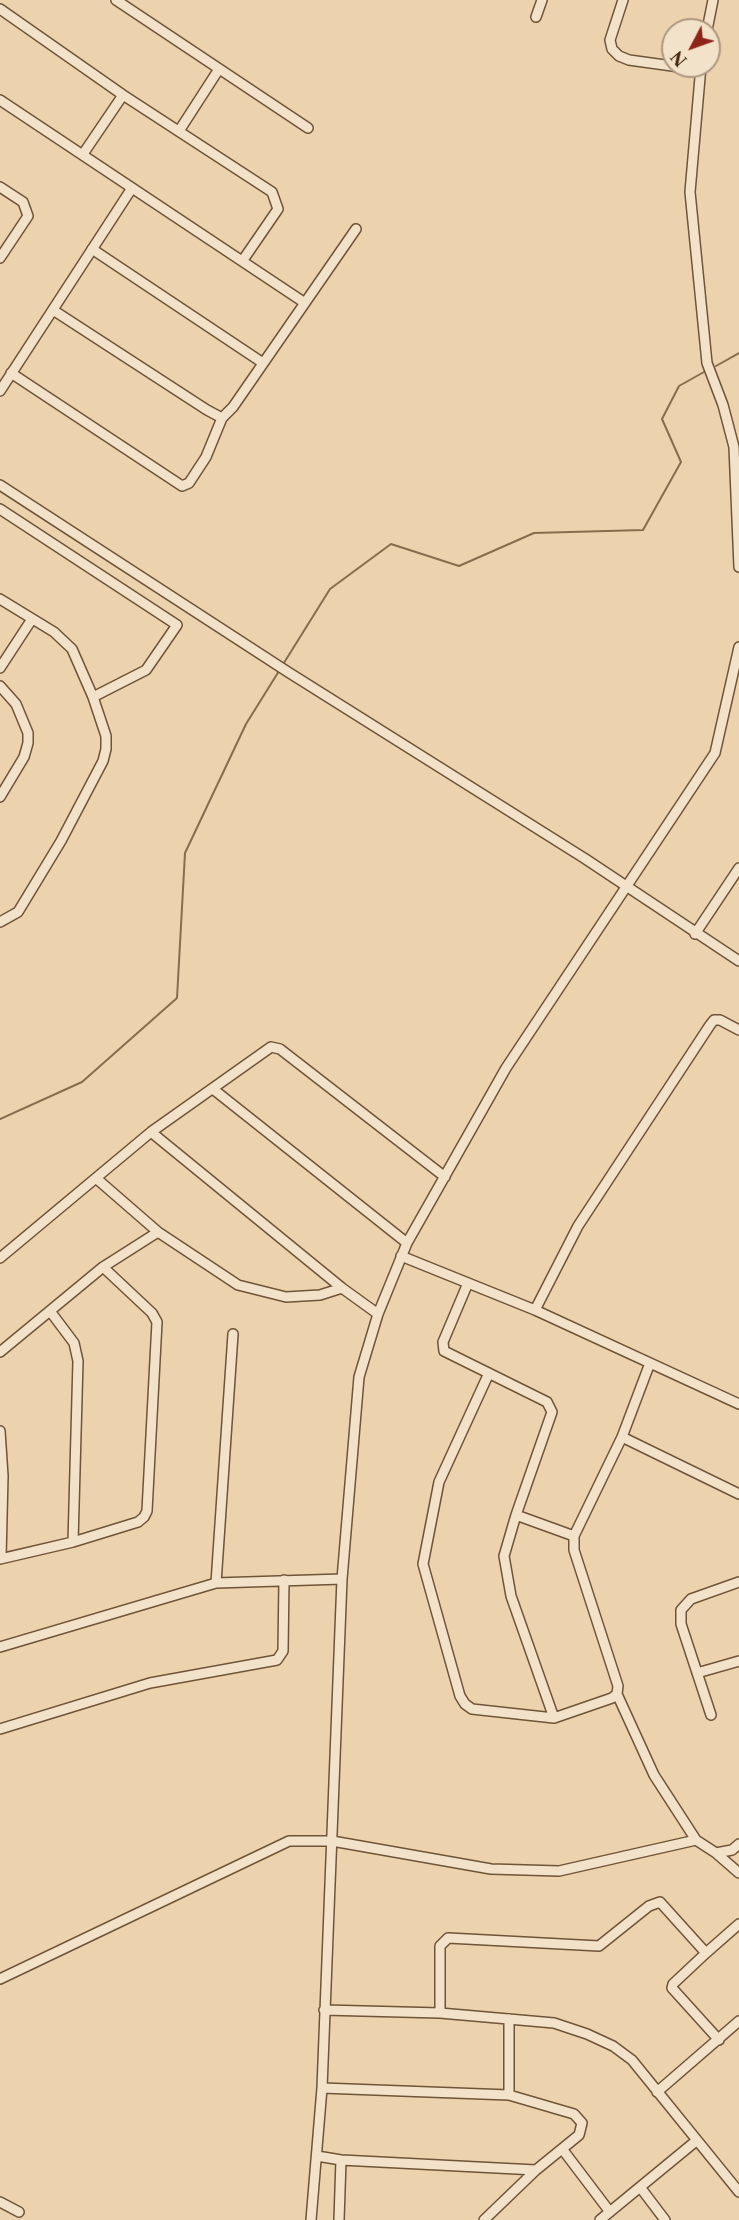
<!DOCTYPE html>
<style>
body{margin:0}
#map{position:relative;width:739px;height:2220px;overflow:hidden;background:#ecd2ad;font-family:"Libre Caslon Text",serif}
canvas{display:block}
.north{position:absolute;left:661px;top:18px;width:60px;height:60px;box-sizing:border-box;background:#f3e2ca;border:2px solid #ad9880;border-radius:50%;rotate:229deg;font-size:16px;font-weight:700;line-height:24px;text-align:center;color:#452a10}
.north::after{content:'';display:block;margin:auto;width:21px;height:27px;background:#8f2418;clip-path:polygon(50% 0,100% 100%,50% 72%,0 100%)}
</style>
<div id="map">
<canvas width="739" height="2220"></canvas>
<div class="north">N</div>
</div>
<script>
const context = document.querySelector('canvas').getContext('2d');
context.lineJoin = 'round';
function shape(rows) {
  const path = new Path2D();
  for (const r of rows) {
    path.moveTo(r[0], r[1]);
    for (let i = 2; i < r.length; i += 2) path.lineTo(r[i], r[i + 1]);
  }
  return path;
}
function strokePath(path, color, width, dash) {
  context.strokeStyle = color;
  context.lineWidth = width;
  context.lineCap = dash ? 'butt' : 'round';
  context.setLineDash(dash || []);
  context.stroke(path);
}
strokePath(shape([
 [716,366,739,353],
 [282,666,330,589,391,544,459,566,534,533,643,530,681,462,662,419,679,386,704,372],
 [0,1119,82,1082,177,998,185,853,246,724,279,671]
]), '#876d4e', 2);
const minor = shape([
 [116,0,308,128],
 [623,0,610,40,612,49,619,56,629,60,701,70],
 [0,9,123,95,272,192,278,209,243,260],
 [536,17,542,0],
 [707,30,713,0],
 [701,66,690,192,707,363,723,405,734,447,739,567],
 [0,100,305,303],
 [179,131,219,69],
 [83,154,123,95],
 [0,187,23,202,28,216,0,258],
 [92,249,263,363],
 [53,310,207,410,222,418,233,407,356,229],
 [11,373,182,486,189,483,206,457,222,418],
 [0,391,132,188],
 [0,485,288,672,584,858,739,961],
 [0,509,177,625,146,670,93,697],
 [0,599,54,632,72,649,93,697,106,736,106,749,103,761,61,841,18,912,0,922],
 [0,668,32,619],
 [0,686,16,704,28,733,28,743,24,757,0,797],
 [695,934,739,868],
 [213,1089,407,1243],
 [151,1132,342,1288,378,1314],
 [97,1179,158,1232,238,1285,286,1297,320,1295,342,1288],
 [401,1256,535,1310,739,1404],
 [0,1258,151,1132,271,1047,280,1049,445,1177],
 [103,1267,158,1232],
 [468,1283,443,1342,444,1351,547,1402,552,1412,516,1515,574,1536],
 [535,1310,578,1226,710,1025,714,1020,720,1020,739,1030],
 [50,1311,74,1343,78,1361,73,1542],
 [0,1352,103,1267,152,1313,157,1322,147,1511,144,1517,138,1522,73,1542,0,1559],
 [489,1373,439,1482,423,1564,460,1696,465,1704,472,1709,554,1718,612,1698,617,1694,618,1686,574,1550,574,1536,622,1437,650,1363],
 [0,1431,3,1476,0,1477],
 [622,1437,739,1494],
 [516,1515,504,1556,511,1596,554,1718],
 [1,1558,3,1476],
 [216,1583,233,1334],
 [0,1647,216,1583,342,1579],
 [697,1673,739,1661],
 [617,1694,654,1775,696,1840,716,1853,739,1873],
 [711,1715,681,1624,681,1610,691,1599,739,1582],
 [0,1729,150,1683,277,1660,283,1651,284,1580],
 [716,1853,732,1850,739,1844],
 [0,1979,289,1841,332,1841,491,1869,559,1871,696,1840],
 [324,2010,440,2013,554,2023,587,2034,613,2046,632,2060,739,2192],
 [440,2013,440,1946,448,1938,599,1946,649,1906,660,1902,706,1953],
 [719,2040,672,1988,673,1984,706,1953,739,1924],
 [322,2088,509,2095,574,2114,582,2123,579,2135,536,2170,484,2220],
 [657,2092,739,2021],
 [509,2095,509,2019],
 [563,2150,610,2212],
 [317,2156,341,2160,536,2170],
 [640,2187,665,2220],
 [0,2202,19,2212],
 [311,2220,322,2088,342,1579,359,1377,378,1314,407,1243,506,1068,715,753,739,647],
 [339,2220,341,2160],
 [600,2220,696,2141]
]);
strokePath(minor, '#6f5437', 12);
strokePath(minor, '#f3e2ca', 9);
</script>
